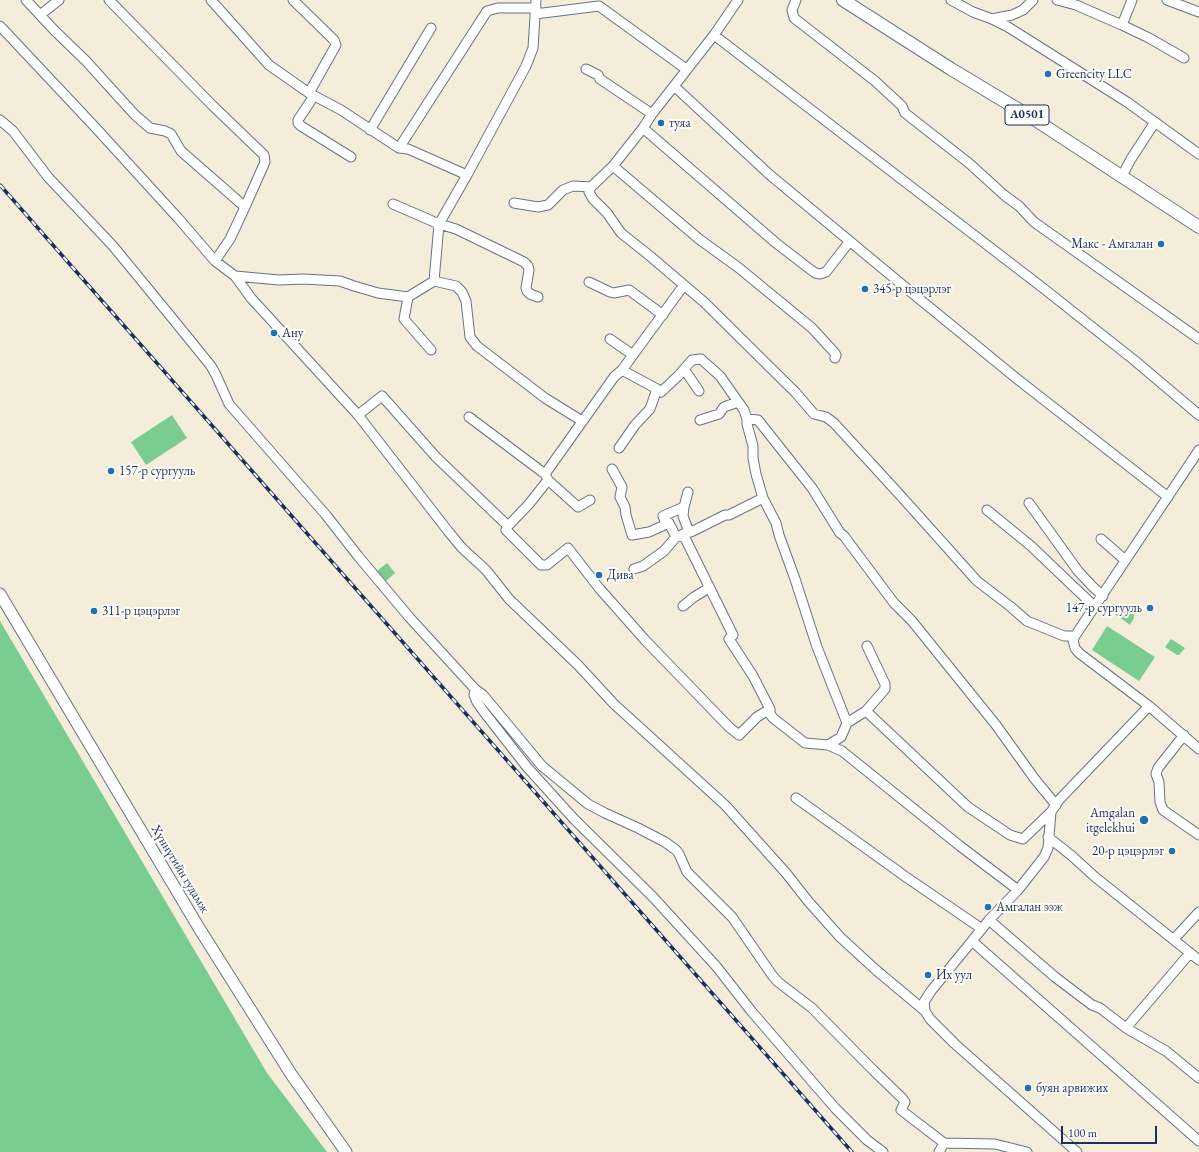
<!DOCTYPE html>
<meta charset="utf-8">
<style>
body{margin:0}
#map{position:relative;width:1199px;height:1152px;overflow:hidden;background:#f4edda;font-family:"EB Garamond",serif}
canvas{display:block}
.scale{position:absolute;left:1061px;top:1126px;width:96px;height:18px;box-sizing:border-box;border:2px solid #1b2f5e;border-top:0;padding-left:5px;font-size:12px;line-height:14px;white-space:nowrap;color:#1b2f5e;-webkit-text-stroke:3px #fdfcf7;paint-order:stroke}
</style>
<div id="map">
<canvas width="1199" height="1152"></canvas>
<div class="scale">100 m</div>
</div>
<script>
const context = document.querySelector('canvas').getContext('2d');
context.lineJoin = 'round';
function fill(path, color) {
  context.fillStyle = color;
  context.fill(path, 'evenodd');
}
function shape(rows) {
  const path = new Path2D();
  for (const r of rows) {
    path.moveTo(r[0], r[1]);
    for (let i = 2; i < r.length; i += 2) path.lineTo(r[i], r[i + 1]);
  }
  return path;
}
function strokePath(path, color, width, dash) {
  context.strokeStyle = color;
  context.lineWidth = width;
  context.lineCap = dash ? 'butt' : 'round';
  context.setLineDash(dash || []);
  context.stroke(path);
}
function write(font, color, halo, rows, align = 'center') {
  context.font = font + ' "EB Garamond",serif';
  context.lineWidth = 4;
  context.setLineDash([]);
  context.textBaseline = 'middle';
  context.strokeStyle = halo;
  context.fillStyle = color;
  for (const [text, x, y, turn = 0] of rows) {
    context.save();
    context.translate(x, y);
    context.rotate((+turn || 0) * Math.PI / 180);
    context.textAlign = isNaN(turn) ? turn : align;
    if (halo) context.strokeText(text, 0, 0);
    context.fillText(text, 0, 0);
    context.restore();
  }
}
fill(shape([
 [172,415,187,438,146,465,131,442],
 [387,563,395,573,386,581,377,571],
 [1120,605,1134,615,1134,618,1130,625,1115,614,1115,612],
 [0,621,267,1073,327,1152,0,1152],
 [1107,626,1155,657,1139,681,1092,650],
 [1171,639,1185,648,1179,655,1177,655,1165,647]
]), '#79cd91');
const minor = shape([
 [26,0,54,30,86,61,135,115,150,128,165,131,171,134,181,151,245,207],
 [109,0,212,105,264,155,265,162,245,207,230,239,215,261],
 [211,0,269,65,309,93,341,110,399,148,408,149,467,175],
 [293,0,334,40,336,45,309,93],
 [738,0,714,35,652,114,643,128,613,166,591,187,589,192,593,199,607,213,621,233,650,256,705,303,796,393,814,414,826,417,834,423,900,495,977,581,1011,607,1027,621,1064,636,1075,636],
 [796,0,792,10,794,18,875,81,902,106,905,113,970,164,1004,195,1019,206,1034,222,1199,339],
 [951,0,973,12,992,19,1008,27,1127,102,1199,154],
 [1057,0,1076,5,1122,25,1149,38,1184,58],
 [1167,0,1199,12],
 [535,14,599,6,686,69],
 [40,15,59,0],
 [992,19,1012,15,1023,10,1033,0],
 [1122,25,1132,0],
 [0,26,94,126,178,218,215,261,235,276,251,298,358,415,448,531,462,548,486,570,509,599,578,665,614,704,725,805,786,873,808,901,840,937,876,970,925,1011],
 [714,35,1043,288,1134,360,1199,415],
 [586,69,598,75,600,79,652,114],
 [674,86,770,175,917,297,1016,378,1168,497],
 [314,96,298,120,298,123,301,126,351,157],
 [0,120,13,131,48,177,113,246,177,324,211,366,216,375,229,404,326,515,358,556,410,618,475,689,483,695,542,766,588,804,605,813,638,828,665,842,676,850,679,854,687,872,732,917,772,975,778,982,812,1008,873,1070,902,1098,905,1102,901,1110,944,1143,995,1144,1027,1152],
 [643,128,776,243,815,273,820,274,826,272,850,241],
 [370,130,431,28],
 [399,148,487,11,498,8,536,8],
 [613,166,699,239,739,268,812,328,834,352,836,355,835,358],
 [1122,176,1131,159,1155,122],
 [514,203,538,207,548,205,563,190,573,186,591,187],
 [393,204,439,224,456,229,524,262,528,266,529,270,526,288,527,291,530,294,538,297],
 [235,276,279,280,303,279,340,281,354,286,378,293,408,297,434,281,439,224,467,175,526,66,533,48,536,0],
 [434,281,456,286,462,292,466,301,470,337,477,346,545,398,582,421],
 [589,282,610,292,614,293,629,290,663,315],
 [684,285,622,370,614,377,545,474,548,480,529,504,508,526,506,530,541,565,547,565,568,548,599,588,645,640,729,727,739,735,757,717,770,709,770,714,773,718,805,743,828,745,841,737,847,723,866,711,968,807,1010,835,1023,839,1051,812],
 [408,297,404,319,431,350],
 [610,339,633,355],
 [684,369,699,391],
 [622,370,657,389],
 [358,415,382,396,436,457,508,526],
 [469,417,545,474],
 [747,419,758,420,812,488,840,533,844,536,894,603,912,621,996,725,1034,778,1056,805],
 [700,420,719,414,724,407,738,402],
 [619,448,635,425,650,409,657,389,661,392,678,376,692,360,701,359,720,376,744,410,747,419,747,424,753,446,753,458,756,474,763,498,776,523,779,535,795,579,817,647,847,723],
 [612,469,622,487,620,497,625,507,626,515,632,535,649,532,669,523,676,537,693,531,725,515,729,515,763,498],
 [548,480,578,507,590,500],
 [688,492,684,507,683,516,689,532],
 [1029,503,1078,571,1093,587,1103,596],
 [987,510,1031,546,1095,607],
 [666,524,663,516,684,507],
 [683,534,733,635,729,639,753,676,770,709],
 [1101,539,1125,560],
 [634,569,643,566,664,551,676,537],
 [683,606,694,597,709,588],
 [475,689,474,695,477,702,484,712,527,767,574,819,653,897,716,966,752,1012,835,1108,867,1140,883,1152],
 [1149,706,1199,749],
 [866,711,885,689,885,684,867,646],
 [1184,735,1158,768,1156,774,1159,782,1160,802,1163,810,1199,835],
 [828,745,842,751,960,846,1018,890],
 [796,798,906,877,982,929],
 [1048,837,1072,856,1095,877,1199,960],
 [989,920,1055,977,1092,1005,1100,1008,1126,1028,1166,1051,1199,1078],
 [1174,939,1199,912],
 [972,941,1199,1141],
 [1126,1028,1190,953],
 [939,1152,944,1143],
 [1077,1152,955,1044,930,1019,925,1011,924,1002,931,991,972,941,989,920,1018,890,1044,857,1048,848,1051,812,1059,800,1149,706,1079,653,1075,648,1073,640,1075,636,1199,450]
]);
const major = shape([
 [0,594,199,928,291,1074,346,1152]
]);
const highway = shape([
 [843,0,951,69,1034,119,1199,227]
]);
strokePath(minor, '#677289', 11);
strokePath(major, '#677289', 13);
strokePath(highway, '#677289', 14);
strokePath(minor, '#fff', 9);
strokePath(major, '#fff', 11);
strokePath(highway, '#fff', 12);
const rail = shape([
 [0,185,852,1152]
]);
strokePath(rail, '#1b2f5e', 3.5);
strokePath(rail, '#fdfcf7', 2, [6]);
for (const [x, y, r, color] of [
 [1048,74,4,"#1f6fb2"],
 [661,123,4,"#1f6fb2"],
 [1161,244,4,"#1f6fb2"],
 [865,289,4,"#1f6fb2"],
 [274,333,4,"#1f6fb2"],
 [111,471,4,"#1f6fb2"],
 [599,575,4,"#1f6fb2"],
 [1150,608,4,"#1f6fb2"],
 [94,611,4,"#1f6fb2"],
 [1144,820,5,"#1f6fb2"],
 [1172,851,4,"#1f6fb2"],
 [988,907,4,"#1f6fb2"],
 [928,975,4,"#1f6fb2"],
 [1028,1088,4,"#1f6fb2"]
]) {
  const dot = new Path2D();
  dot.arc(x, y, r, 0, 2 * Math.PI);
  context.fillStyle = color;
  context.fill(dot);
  strokePath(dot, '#fdfcf7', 1.5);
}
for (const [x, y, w] of [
 [1027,115,44]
]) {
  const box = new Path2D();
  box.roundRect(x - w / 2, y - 10, w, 20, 3);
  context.fillStyle = '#fdfcf7';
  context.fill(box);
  strokePath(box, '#1b2f5e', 1);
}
write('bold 12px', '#1b2f5e', null, [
 ["A0501",1027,115]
]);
write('13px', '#1b2f5e', '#fdfcf7', [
 ["Greencity LLC",1056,74],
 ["туяа",669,123],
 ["Макс - Амгалан",1153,244,"right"],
 ["345-р цэцэрлэг",873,289],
 ["Ану",282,333],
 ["157-р сургууль",119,471],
 ["Дива",607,575],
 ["147-р сургууль",1142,608,"right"],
 ["311-р цэцэрлэг",102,611],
 ["Amgalan",1135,813,"right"],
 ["itgelekhui",1135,828,"right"],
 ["20-р цэцэрлэг",1164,851,"right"],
 ["Амгалан ээж",996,907],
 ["Их уул",936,975],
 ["буян арвижих",1036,1088]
], 'left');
write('13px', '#1b2f5e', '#fdfcf7', [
 ["Хүннүгийн гудамж",180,869,59]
]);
</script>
